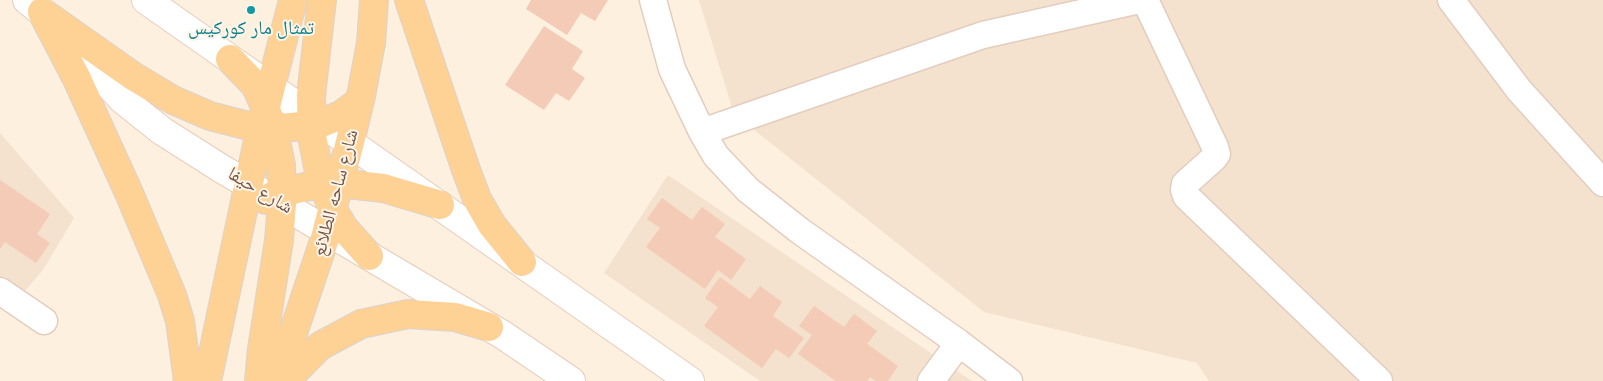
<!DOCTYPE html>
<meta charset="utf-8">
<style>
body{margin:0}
canvas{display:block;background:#fdf0df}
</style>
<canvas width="1603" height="381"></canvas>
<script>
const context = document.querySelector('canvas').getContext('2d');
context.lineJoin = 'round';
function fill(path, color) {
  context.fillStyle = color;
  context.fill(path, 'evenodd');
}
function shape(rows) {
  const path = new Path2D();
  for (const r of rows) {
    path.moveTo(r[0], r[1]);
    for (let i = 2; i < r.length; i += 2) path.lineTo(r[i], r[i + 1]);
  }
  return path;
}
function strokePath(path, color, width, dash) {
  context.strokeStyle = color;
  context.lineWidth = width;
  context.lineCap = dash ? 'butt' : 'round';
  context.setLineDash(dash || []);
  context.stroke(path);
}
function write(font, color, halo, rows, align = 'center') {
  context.font = font + ' "Space Grotesk","Noto Naskh Arabic",sans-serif';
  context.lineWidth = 4;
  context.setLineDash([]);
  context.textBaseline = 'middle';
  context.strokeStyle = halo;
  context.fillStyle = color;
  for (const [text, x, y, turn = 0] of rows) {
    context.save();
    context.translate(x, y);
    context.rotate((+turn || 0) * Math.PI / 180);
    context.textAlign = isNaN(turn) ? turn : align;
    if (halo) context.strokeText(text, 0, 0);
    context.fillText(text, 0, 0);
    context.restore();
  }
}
fill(shape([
 [699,0,1603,0,1603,381,1209,381,1197,363,984,312,734,114],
 [0,133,74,218,43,270,22,294,0,278],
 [668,175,972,381,760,381,604,273]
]), '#f4e1ce');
fill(shape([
 [531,0,608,0,595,21,581,13,567,35,526,9],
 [544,26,583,51,572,69,585,78,569,101,556,93,544,110,505,85],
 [0,180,50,214,37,234,50,243,36,263,5,242,0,249],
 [662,198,692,220,702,207,725,224,715,237,746,259,731,280,718,270,705,289,646,247,660,228,647,219],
 [720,277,750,299,760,286,782,302,773,316,804,338,789,358,776,349,762,368,704,326,718,307,705,298],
 [814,306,844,327,854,314,877,331,867,344,898,366,888,381,876,381,870,377,867,381,836,381,798,354,812,335,799,326]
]), '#f3cbb6');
const minor = shape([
 [653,0,672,69,702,132,716,156,748,190,800,231,959,343,1009,381],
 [1145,0,1215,147,1217,154,1214,158,1185,184,1184,190,1186,196,1379,381],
 [1451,0,1519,90,1603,183],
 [702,132,983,35,1139,0],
 [0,291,44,321],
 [931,381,959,343]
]);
const secondary = shape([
 [27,0,42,12,123,100,162,131,222,169,503,335,571,381],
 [146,0,690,381]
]);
const primary = shape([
 [322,0,311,96,312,136,319,172,332,208,344,228,369,256],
 [409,0,465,167,477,199,492,225,522,262],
 [42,12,77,79,129,193,172,295,180,321,188,381],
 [45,14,133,76,173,100,210,116,245,125,283,128,319,124,341,115,357,103,361,96],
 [230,59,255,85,260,95,273,127,281,165,282,204,279,240,262,349,259,381],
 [266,200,274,195,309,186,347,184,383,188,440,205],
 [207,381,261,126,293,0],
 [277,381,325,238,350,142,361,96,371,43,374,0],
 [285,381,320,346,361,324,408,314,455,317,489,327]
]);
strokePath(minor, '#e3cdbe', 29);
strokePath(secondary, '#e8cdbb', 30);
strokePath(primary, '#dbd3cf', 30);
strokePath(minor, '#fff', 26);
strokePath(secondary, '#fff', 28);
strokePath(primary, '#fed195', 28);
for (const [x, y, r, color] of [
 [251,10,5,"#0f9aa8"]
]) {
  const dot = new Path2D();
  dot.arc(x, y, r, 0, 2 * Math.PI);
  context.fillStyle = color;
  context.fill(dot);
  strokePath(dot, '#fff4e6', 2);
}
write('19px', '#0d838f', '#fff4e6', [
 ["تمثال مار كوركيس",251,29]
]);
write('19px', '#745446', '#fff4e6', [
 ["شارع حيفا",260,191,31],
 ["شارع ساحه الطلائع",336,193,-75]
]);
</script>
